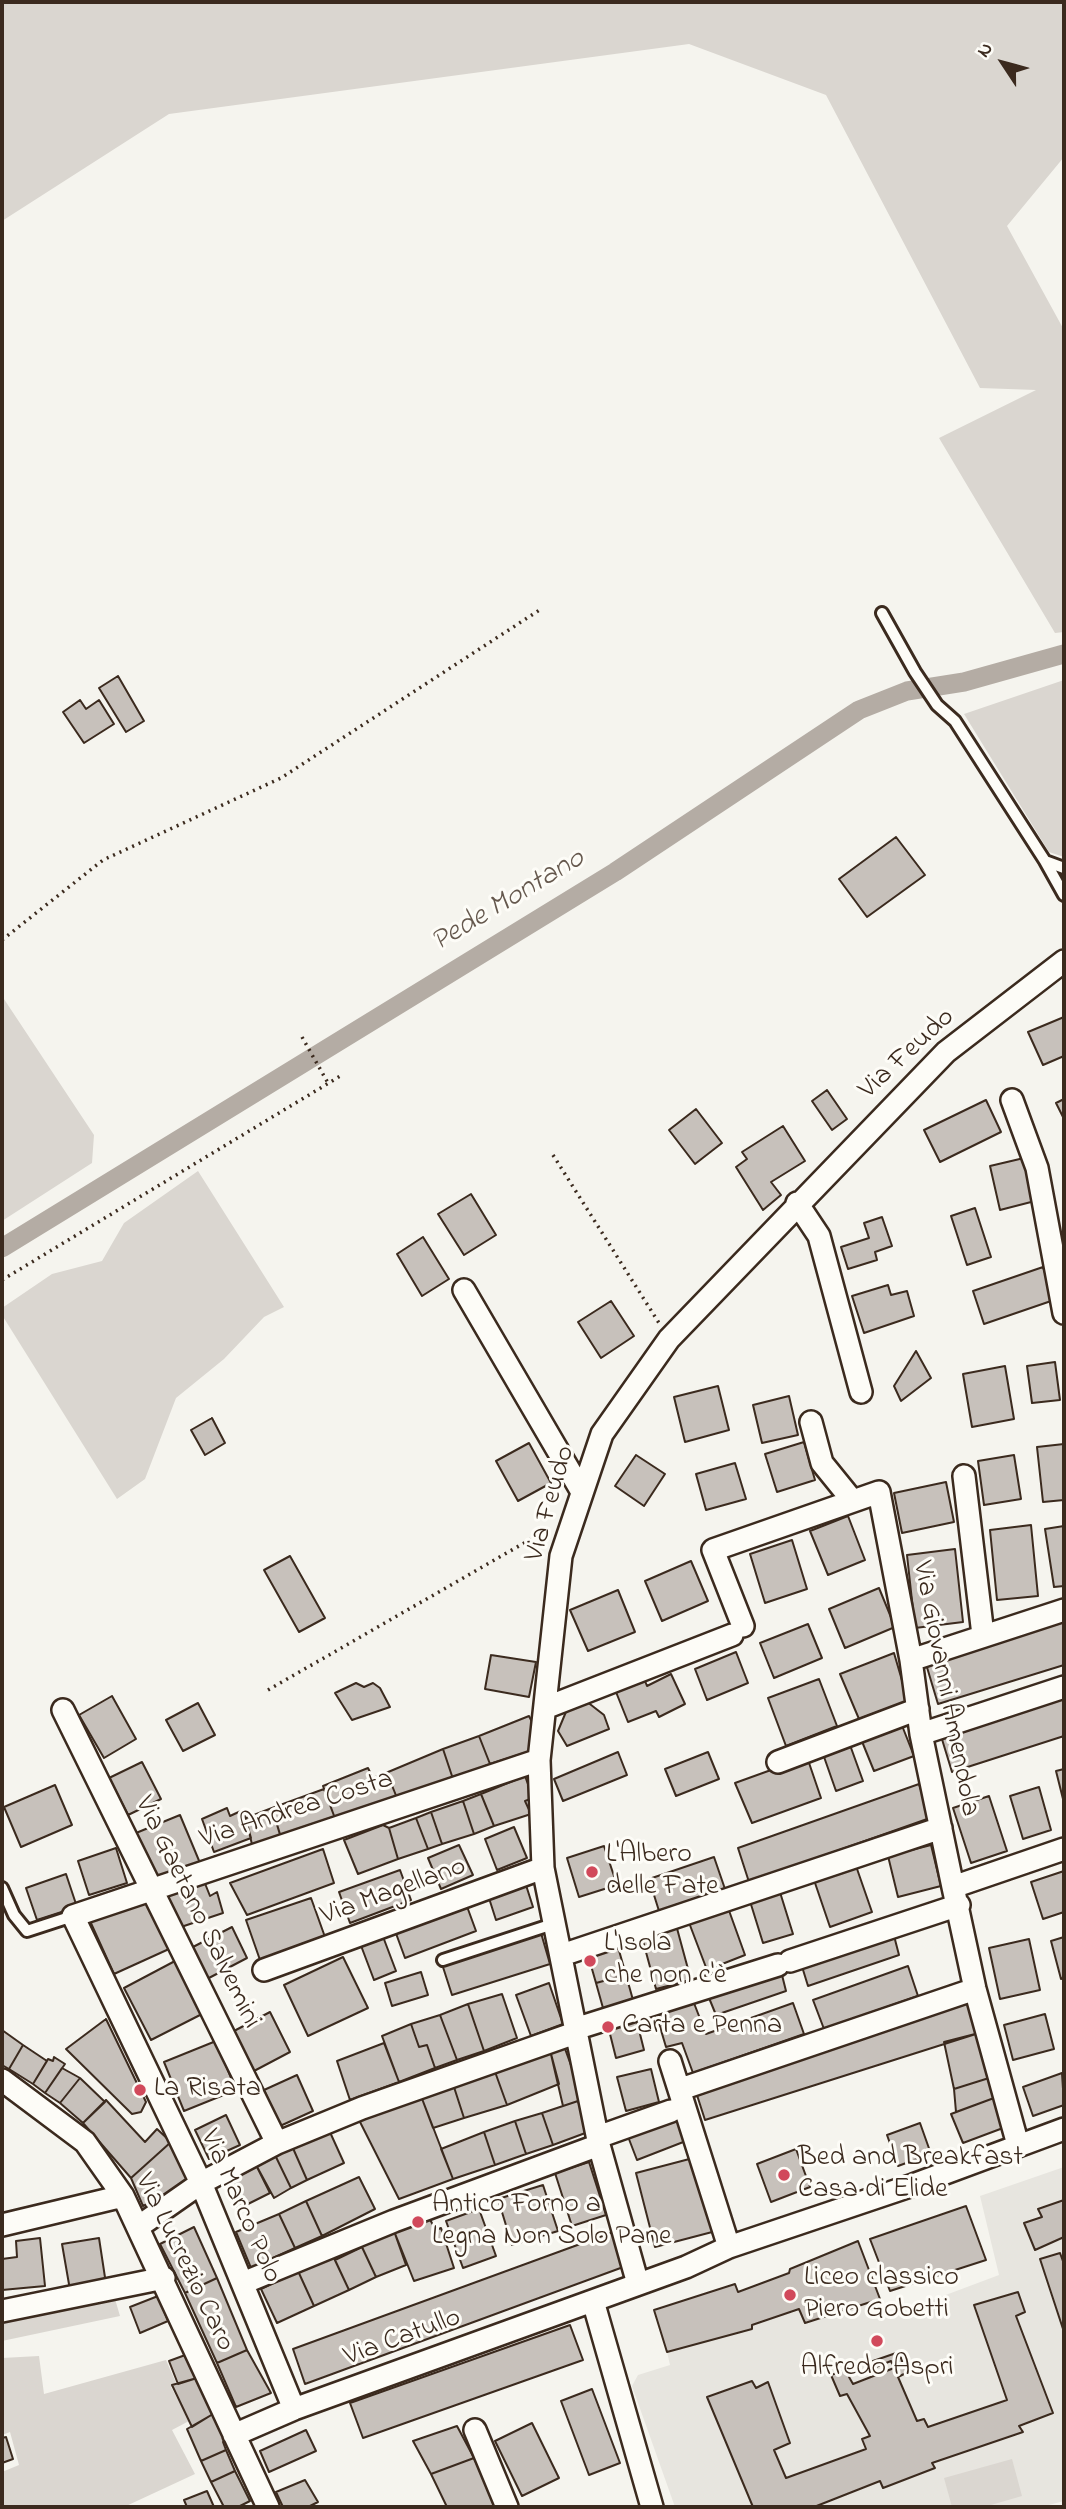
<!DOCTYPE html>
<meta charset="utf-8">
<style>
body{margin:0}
#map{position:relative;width:1066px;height:2509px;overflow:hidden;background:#f5f4ee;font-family:"Indie Flower",sans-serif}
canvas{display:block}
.frame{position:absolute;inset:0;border:4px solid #3b2a1e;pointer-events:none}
.north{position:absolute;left:968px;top:28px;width:70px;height:70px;-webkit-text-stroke:5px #fdfcf7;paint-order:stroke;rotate:306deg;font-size:19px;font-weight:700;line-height:28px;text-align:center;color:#3b2a1e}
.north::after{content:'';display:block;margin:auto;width:24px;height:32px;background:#3b2a1e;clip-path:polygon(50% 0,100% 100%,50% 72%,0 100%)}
</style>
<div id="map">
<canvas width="1066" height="2509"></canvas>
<div class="frame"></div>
<div class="north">N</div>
</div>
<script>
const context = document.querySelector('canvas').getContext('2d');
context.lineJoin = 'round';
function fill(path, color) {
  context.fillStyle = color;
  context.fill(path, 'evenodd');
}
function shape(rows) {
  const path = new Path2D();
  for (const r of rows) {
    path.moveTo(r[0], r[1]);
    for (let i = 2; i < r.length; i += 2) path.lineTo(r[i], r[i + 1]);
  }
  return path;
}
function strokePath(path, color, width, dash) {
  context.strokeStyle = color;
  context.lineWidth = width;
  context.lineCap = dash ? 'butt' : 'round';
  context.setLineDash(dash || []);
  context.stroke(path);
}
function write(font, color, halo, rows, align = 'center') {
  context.font = font + ' "Indie Flower",sans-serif';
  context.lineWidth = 6;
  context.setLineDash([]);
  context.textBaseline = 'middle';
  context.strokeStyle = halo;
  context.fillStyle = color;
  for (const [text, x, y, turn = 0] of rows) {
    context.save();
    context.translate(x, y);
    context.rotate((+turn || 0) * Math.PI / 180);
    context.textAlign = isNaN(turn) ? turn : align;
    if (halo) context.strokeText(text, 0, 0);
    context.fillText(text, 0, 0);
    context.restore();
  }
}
fill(shape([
 [1064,2167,1064,2501,1041,2507,675,2507,632,2386,638,2375,670,2365,667,2352,752,2329,752,2325,799,2309,806,2323,880,2299,887,2317,999,2275,980,2196]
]), '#e7e5df');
fill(shape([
 [2,2,1064,2,1064,157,1007,226,1064,330,1064,632,1055,633,939,438,1036,390,980,388,826,95,689,44,169,114,2,221],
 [1064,680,1064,857,1049,852,964,714],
 [2,996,94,1135,92,1163,2,1221],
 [198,1171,284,1307,264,1317,224,1359,176,1398,145,1479,117,1499,2,1315,2,1308,52,1274,102,1261,124,1223],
 [115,2299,120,2316,2,2341,2,2321],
 [39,2356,44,2394,166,2360,177,2385,171,2387,189,2421,172,2430,195,2474,124,2507,2,2507,2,2472,19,2465,10,2432,2,2435,2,2358],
 [1012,2459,1022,2496,984,2507,952,2507,944,2478]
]), '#dad6d0');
strokePath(shape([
 [2,1248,615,872,859,710,907,691,964,682,1064,654]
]), '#b4aca4', 19);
const building = shape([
 [118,676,144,721,126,732,99,688,118,676],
 [80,700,86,709,99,700,114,724,84,743,63,712,80,700],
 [896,837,925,875,867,917,839,879,896,837],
 [1064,1017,1064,1056,1043,1065,1028,1032,1064,1017],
 [827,1090,847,1119,832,1130,812,1101,827,1090],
 [1064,1099,1064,1119,1056,1103,1064,1099],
 [986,1100,1001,1132,940,1162,924,1130,986,1100],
 [696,1109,722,1143,695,1164,669,1130,696,1109],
 [783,1126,805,1161,771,1182,781,1195,763,1210,736,1167,747,1159,742,1152,783,1126],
 [1024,1158,1035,1201,1000,1210,990,1166,1024,1158],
 [471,1194,496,1235,464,1255,438,1214,471,1194],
 [975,1208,991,1257,967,1265,951,1216,975,1208],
 [882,1217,892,1246,875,1252,877,1260,848,1269,841,1247,869,1238,864,1223,882,1217],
 [423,1237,449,1279,422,1296,397,1254,423,1237],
 [1043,1267,1054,1300,984,1324,973,1291,1043,1267],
 [888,1285,891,1295,907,1291,914,1316,864,1333,852,1296,888,1285],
 [611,1301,634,1336,601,1358,578,1322,611,1301],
 [916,1351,931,1378,901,1401,894,1386,916,1351],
 [1055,1362,1060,1400,1032,1403,1027,1366,1055,1362],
 [1005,1366,1014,1419,972,1427,963,1374,1005,1366],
 [718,1386,729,1430,685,1442,674,1397,718,1386],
 [789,1396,798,1435,762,1443,753,1405,789,1396],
 [212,1418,225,1443,205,1455,191,1430,212,1418],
 [804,1442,815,1480,777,1492,765,1454,804,1442],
 [529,1443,551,1483,518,1501,496,1461,529,1443],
 [1064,1444,1064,1500,1043,1502,1037,1447,1064,1444],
 [636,1455,665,1474,644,1506,615,1486,636,1455],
 [1014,1455,1021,1499,984,1505,978,1461,1014,1455],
 [735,1463,746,1499,706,1510,696,1474,735,1463],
 [946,1482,954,1522,902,1533,894,1493,946,1482],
 [848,1516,865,1560,828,1575,810,1531,848,1516],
 [1031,1525,1038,1596,997,1600,990,1530,1031,1525],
 [1064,1526,1064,1586,1054,1587,1045,1529,1064,1526],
 [792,1540,807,1589,765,1603,750,1554,792,1540],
 [955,1549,963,1622,915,1628,907,1555,955,1549],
 [290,1556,325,1618,299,1632,264,1570,290,1556],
 [691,1561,708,1601,662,1621,645,1581,691,1561],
 [879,1588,895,1627,845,1648,829,1609,879,1588],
 [618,1590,635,1632,588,1651,570,1610,618,1590],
 [1064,1622,1064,1665,938,1704,926,1664,1064,1622],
 [808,1624,822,1658,774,1678,760,1643,808,1624],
 [736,1652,748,1683,707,1700,695,1669,736,1652],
 [894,1653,908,1701,859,1719,840,1674,894,1653],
 [491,1655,536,1662,529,1697,485,1689,491,1655],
 [671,1674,685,1704,659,1717,656,1711,628,1722,616,1692,645,1681,647,1686,671,1674],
 [819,1679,837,1726,786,1746,768,1698,819,1679],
 [356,1683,364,1687,373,1683,380,1688,390,1707,352,1720,335,1693,356,1683],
 [112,1696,136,1739,104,1758,79,1715,112,1696],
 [1064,1696,1064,1736,952,1772,941,1736,1064,1696],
 [586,1701,604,1715,609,1729,567,1746,558,1731,568,1707,586,1701],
 [198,1703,215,1735,183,1751,166,1720,198,1703],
 [529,1716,537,1732,531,1751,490,1764,479,1736,529,1716],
 [901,1723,914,1756,874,1771,861,1739,901,1723],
 [479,1736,490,1764,453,1779,443,1749,479,1736],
 [850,1745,863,1781,836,1791,823,1754,850,1745],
 [443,1749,453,1779,397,1798,391,1783,383,1784,381,1775,443,1749],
 [618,1752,627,1775,563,1801,554,1779,618,1752],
 [708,1752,719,1779,676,1796,665,1769,708,1752],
 [807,1757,821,1798,752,1823,735,1783,807,1757],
 [142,1762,161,1799,128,1815,109,1778,142,1762],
 [368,1768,373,1778,381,1775,383,1784,391,1783,397,1798,336,1821,323,1786,368,1768],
 [1064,1769,1064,1803,1056,1771,1064,1769],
 [525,1776,533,1798,525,1801,531,1814,494,1826,481,1794,525,1776],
 [919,1784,930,1818,749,1882,738,1848,919,1784],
 [55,1785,72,1825,21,1847,4,1807,55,1785],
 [1039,1787,1051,1830,1023,1839,1010,1796,1039,1787],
 [324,1789,336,1821,281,1838,272,1808,324,1789],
 [481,1794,494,1826,474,1834,463,1801,481,1794],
 [989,1796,1007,1851,971,1863,953,1808,989,1796],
 [463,1801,474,1834,442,1844,431,1812,463,1801],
 [227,1808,230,1816,243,1810,251,1838,214,1852,202,1819,227,1808],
 [272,1808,283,1844,253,1849,246,1818,272,1808],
 [431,1812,442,1844,428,1849,416,1818,431,1812],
 [180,1815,200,1863,158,1882,136,1833,180,1815],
 [416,1818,428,1849,398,1859,389,1828,416,1818],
 [383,1825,389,1828,398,1859,358,1874,344,1840,383,1825],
 [514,1827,527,1858,497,1870,485,1839,514,1827],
 [459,1845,473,1875,441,1889,428,1858,459,1845],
 [931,1845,941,1886,898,1897,888,1856,931,1845],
 [604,1846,617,1885,579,1897,567,1858,604,1846],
 [116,1848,127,1883,89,1895,78,1861,116,1848],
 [323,1849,334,1883,247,1915,230,1883,323,1849],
 [714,1857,725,1889,659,1911,649,1879,714,1857],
 [856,1866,872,1912,830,1927,814,1880,856,1866],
 [400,1870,411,1900,350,1923,339,1892,400,1870],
 [1064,1871,1064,1912,1043,1919,1031,1882,1064,1871],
 [66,1874,77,1907,37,1920,26,1888,66,1874],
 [202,1876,210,1896,217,1892,223,1913,181,1927,163,1886,202,1876],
 [525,1882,533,1907,496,1920,488,1895,525,1882],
 [779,1889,793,1934,763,1943,749,1898,779,1889],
 [146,1896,169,1949,114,1974,90,1921,146,1896],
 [311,1898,325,1937,260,1960,246,1920,311,1898],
 [465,1901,476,1931,405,1958,394,1928,465,1901],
 [727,1905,745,1955,707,1970,688,1920,727,1905],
 [675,1921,691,1980,656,1989,640,1930,675,1921],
 [232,1927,247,1958,207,1979,191,1948,232,1927],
 [892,1928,899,1955,808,1986,800,1960,892,1928],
 [541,1933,550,1964,452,1995,442,1964,541,1933],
 [382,1934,396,1971,374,1980,360,1943,382,1934],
 [1064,1937,1064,1978,1061,1979,1051,1941,1064,1937],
 [1029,1939,1040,1990,1000,1999,989,1948,1029,1939],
 [618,1947,626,1975,596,1983,588,1955,618,1947],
 [343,1957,368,2008,308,2036,284,1985,343,1957],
 [175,1961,202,2014,151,2040,124,1988,175,1961],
 [908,1966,918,1996,824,2029,813,2000,908,1966],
 [780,1967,786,1991,716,2015,707,1993,780,1967],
 [421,1972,428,1995,392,2006,385,1983,421,1972],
 [626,1975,633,2000,603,2008,596,1983,626,1975],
 [549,1983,563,2024,531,2036,516,1995,549,1983],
 [502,1994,517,2038,484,2051,468,2004,502,1994],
 [969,1995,979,2033,705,2120,696,2092,969,1995],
 [692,1998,706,2034,793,2003,804,2034,693,2073,682,2043,666,2047,655,2010,692,1998],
 [468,2004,484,2051,457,2060,440,2015,468,2004],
 [270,2012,290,2052,254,2071,234,2031,270,2012],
 [635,2014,644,2050,616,2058,607,2022,635,2014],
 [1045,2014,1054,2049,1013,2060,1004,2025,1045,2014],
 [440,2015,457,2060,435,2068,427,2045,419,2047,411,2024,440,2015],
 [106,2019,146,2102,141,2112,132,2114,66,2049,106,2019],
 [411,2024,419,2047,427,2045,435,2068,399,2082,382,2036,411,2024],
 [2,2030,23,2045,9,2069,2,2065,2,2030],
 [979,2033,989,2078,954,2089,944,2042,979,2033],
 [216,2041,236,2090,184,2111,164,2062,216,2041],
 [384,2043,399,2082,350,2100,337,2061,384,2043],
 [23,2045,47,2061,33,2084,9,2069,23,2045],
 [564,2046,580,2090,578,2101,563,2106,550,2050,564,2046],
 [550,2050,559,2084,507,2105,494,2069,550,2050],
 [54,2057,65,2064,45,2093,33,2084,48,2059,53,2061,54,2057],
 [62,2068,80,2078,60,2103,45,2093,62,2068],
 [494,2069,507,2105,464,2118,453,2084,494,2069],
 [651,2069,659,2102,626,2111,617,2077,651,2069],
 [1062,2073,1064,2105,1033,2116,1023,2087,1062,2073],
 [297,2075,313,2111,280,2126,264,2090,297,2075],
 [80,2078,105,2102,83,2123,60,2103,80,2078],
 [989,2078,994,2098,956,2112,954,2089,989,2078],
 [453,2084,464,2118,433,2128,421,2096,453,2084],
 [421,2096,453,2179,399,2199,358,2118,421,2096],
 [994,2098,1003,2128,963,2143,951,2114,994,2098],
 [106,2100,145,2142,157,2129,171,2142,131,2178,83,2123,106,2100],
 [578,2101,588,2132,553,2145,542,2113,578,2101],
 [542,2113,553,2145,526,2154,515,2121,542,2113],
 [682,2113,691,2139,637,2160,627,2134,682,2113],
 [226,2115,240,2145,209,2159,195,2130,226,2115],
 [515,2121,526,2154,495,2165,484,2132,515,2121],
 [920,2123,931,2154,898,2166,887,2135,920,2123],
 [329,2130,344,2163,307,2180,292,2146,329,2130],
 [484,2132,495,2165,453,2179,441,2149,484,2132],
 [171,2142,189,2185,143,2206,131,2178,171,2142],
 [292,2146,307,2180,291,2188,275,2155,292,2146],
 [796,2149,810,2187,771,2202,757,2164,796,2149],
 [275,2155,291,2188,274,2198,255,2163,275,2155],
 [697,2157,716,2231,655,2247,636,2173,697,2157],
 [589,2162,606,2215,572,2226,555,2173,589,2162],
 [255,2163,270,2193,238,2209,223,2180,255,2163],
 [359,2177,375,2209,322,2236,306,2201,359,2177],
 [543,2185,558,2231,512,2245,498,2199,543,2185],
 [1064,2200,1064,2237,1035,2250,1024,2223,1042,2217,1038,2209,1064,2200],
 [306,2201,322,2236,295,2248,279,2214,306,2201],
 [966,2206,986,2260,890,2291,870,2239,966,2206],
 [479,2209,496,2256,463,2268,446,2221,479,2209],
 [279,2214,295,2248,251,2268,236,2232,279,2214],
 [429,2218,436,2230,441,2228,454,2268,414,2281,394,2231,429,2218],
 [194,2227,217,2278,185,2293,160,2244,194,2227],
 [394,2231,406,2265,376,2277,361,2245,394,2231],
 [613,2232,626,2266,305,2384,293,2349,613,2232],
 [40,2238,45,2286,2,2290,2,2259,17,2257,16,2241,40,2238],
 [99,2238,106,2284,70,2290,62,2244,99,2238],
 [858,2241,880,2299,805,2323,799,2309,752,2325,752,2329,667,2352,654,2310,735,2284,738,2292,789,2273,790,2269,858,2241],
 [362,2247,376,2277,349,2290,335,2260,362,2247],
 [1060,2253,1064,2264,1064,2332,1040,2259,1060,2253],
 [333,2256,349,2290,314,2306,298,2271,333,2256],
 [298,2271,314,2306,277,2323,261,2289,298,2271],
 [217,2278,247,2350,217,2363,185,2293,217,2278],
 [1018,2292,1025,2312,1016,2316,1053,2413,1019,2426,1023,2432,932,2463,935,2468,883,2488,880,2481,814,2507,753,2507,707,2397,752,2381,756,2388,768,2382,790,2443,774,2450,786,2478,866,2449,862,2439,870,2436,847,2394,840,2396,831,2375,858,2366,860,2370,849,2377,853,2384,894,2368,891,2361,876,2367,873,2361,899,2352,906,2373,898,2377,917,2421,924,2419,928,2427,1007,2400,974,2305,1018,2292],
 [158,2296,168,2321,140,2333,130,2307,158,2296],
 [570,2325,583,2360,363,2438,350,2403,570,2325],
 [247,2350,271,2393,236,2407,217,2363,247,2350],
 [188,2354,197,2378,178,2384,169,2361,188,2354],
 [197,2378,213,2414,192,2427,172,2385,197,2378],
 [592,2389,620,2463,589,2475,561,2401,592,2389],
 [213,2414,226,2441,223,2442,226,2450,201,2461,187,2429,213,2414],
 [532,2423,559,2478,522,2496,495,2441,532,2423],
 [457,2426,474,2458,431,2474,413,2441,457,2426],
 [306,2430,316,2451,269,2472,260,2451,306,2430],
 [6,2437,13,2459,2,2463,2,2438,6,2437],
 [226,2450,235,2471,211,2482,201,2461,226,2450],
 [474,2458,497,2507,447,2507,431,2474,474,2458],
 [235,2471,250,2501,238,2507,224,2507,211,2482,235,2471],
 [305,2480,318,2502,308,2507,283,2507,276,2492,305,2480],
 [207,2491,214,2507,187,2507,184,2500,207,2491]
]);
fill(building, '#c7c1bb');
strokePath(building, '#3b2a1e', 2);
const service = shape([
 [882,613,915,672,937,705,955,721,1045,861,1064,868],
 [1045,861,1064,895],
 [2,1888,14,1915,27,1931,73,1916],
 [443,1960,553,1924]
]);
const minor = shape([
 [1012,1100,1037,1168,1064,1313],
 [797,1203,819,1236,861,1392],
 [464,1290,582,1492],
 [811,1422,822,1463,852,1500],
 [964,1476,983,1635],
 [743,1626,713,1550,879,1492,911,1660,921,1734,953,1887,975,1989,1018,2145],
 [911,1660,1064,1610],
 [545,1708,732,1635],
 [63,1710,277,2143],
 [921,1734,1064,1687],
 [778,1762,918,1709],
 [953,1887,1064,1849],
 [562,1955,941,1828],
 [790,1961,959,1905],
 [264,1970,543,1868],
 [575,2029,778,1965],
 [670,2061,729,2247],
 [2,2080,85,2142,123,2196,268,2507],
 [681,2089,975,1989],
 [598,2137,671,2111],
 [2,2225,123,2196],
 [138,2227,201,2183,277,2143,362,2108,575,2033],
 [243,2283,394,2221,599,2145],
 [638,2284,599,2145,543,1868,539,1760,561,1556,602,1434,669,1339,946,1052,1064,961],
 [593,2301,652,2507],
 [2,2311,164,2278],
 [294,2409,201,2183,73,1916,539,1760],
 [475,2430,507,2507],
 [234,2435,294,2409,686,2267,729,2247,913,2185,1064,2129]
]);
strokePath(service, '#3b2a1e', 16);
strokePath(minor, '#3b2a1e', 26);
strokePath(shape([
 [2,940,103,860,281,778,541,609],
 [302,1037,328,1083],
 [553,1155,659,1323],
 [2,1280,342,1075],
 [268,1690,552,1527]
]), '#3b2a1e', 3.5, [2, 5]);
strokePath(service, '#fdfcf7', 10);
strokePath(minor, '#fdfcf7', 21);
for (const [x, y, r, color] of [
 [592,1872,7,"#d1495b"],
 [590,1961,7,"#d1495b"],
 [608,2027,7,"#d1495b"],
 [140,2090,7,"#d1495b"],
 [784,2175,7,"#d1495b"],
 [418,2222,7,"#d1495b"],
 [790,2295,7,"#d1495b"],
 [877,2341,7,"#d1495b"]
]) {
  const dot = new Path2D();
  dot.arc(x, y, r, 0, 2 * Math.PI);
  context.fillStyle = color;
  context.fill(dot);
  strokePath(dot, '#fdfcf7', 2.5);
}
write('28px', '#3b2a1e', '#fdfcf7', [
 ["Via Feudo",908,1055,-43],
 ["Via Feudo",552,1504,-74],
 ["Via Giovanni Amendola",944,1689,79],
 ["Via Andrea Costa",297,1811,-18],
 ["Via Magellano",394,1893,-20],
 ["Via Gaetano Salvemini",196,1913,64],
 ["Via Marco Polo",239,2207,66],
 ["Via Lucrezio Caro",183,2263,64],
 ["Via Catullo",403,2339,-20]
]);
write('28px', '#3b2a1e', '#fdfcf7', [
 ["L'Albero",606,1856],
 ["delle Fate",606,1888],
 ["L'Isola",604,1945],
 ["che non c'è",604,1977],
 ["Carta e Penna",622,2027],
 ["La Risata",154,2090],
 ["Bed and Breakfast",798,2159],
 ["Casa di Elide",798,2191],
 ["Antico Forno a",432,2206],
 ["Legna Non Solo Pane",432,2238],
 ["Liceo classico",804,2279],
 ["Piero Gobetti",804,2311],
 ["Alfredo Aspri",877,2369,"center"]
], 'left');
write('italic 30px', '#65584d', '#fdfcf7', [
 ["Pede Montano",509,902,-31]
]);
</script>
